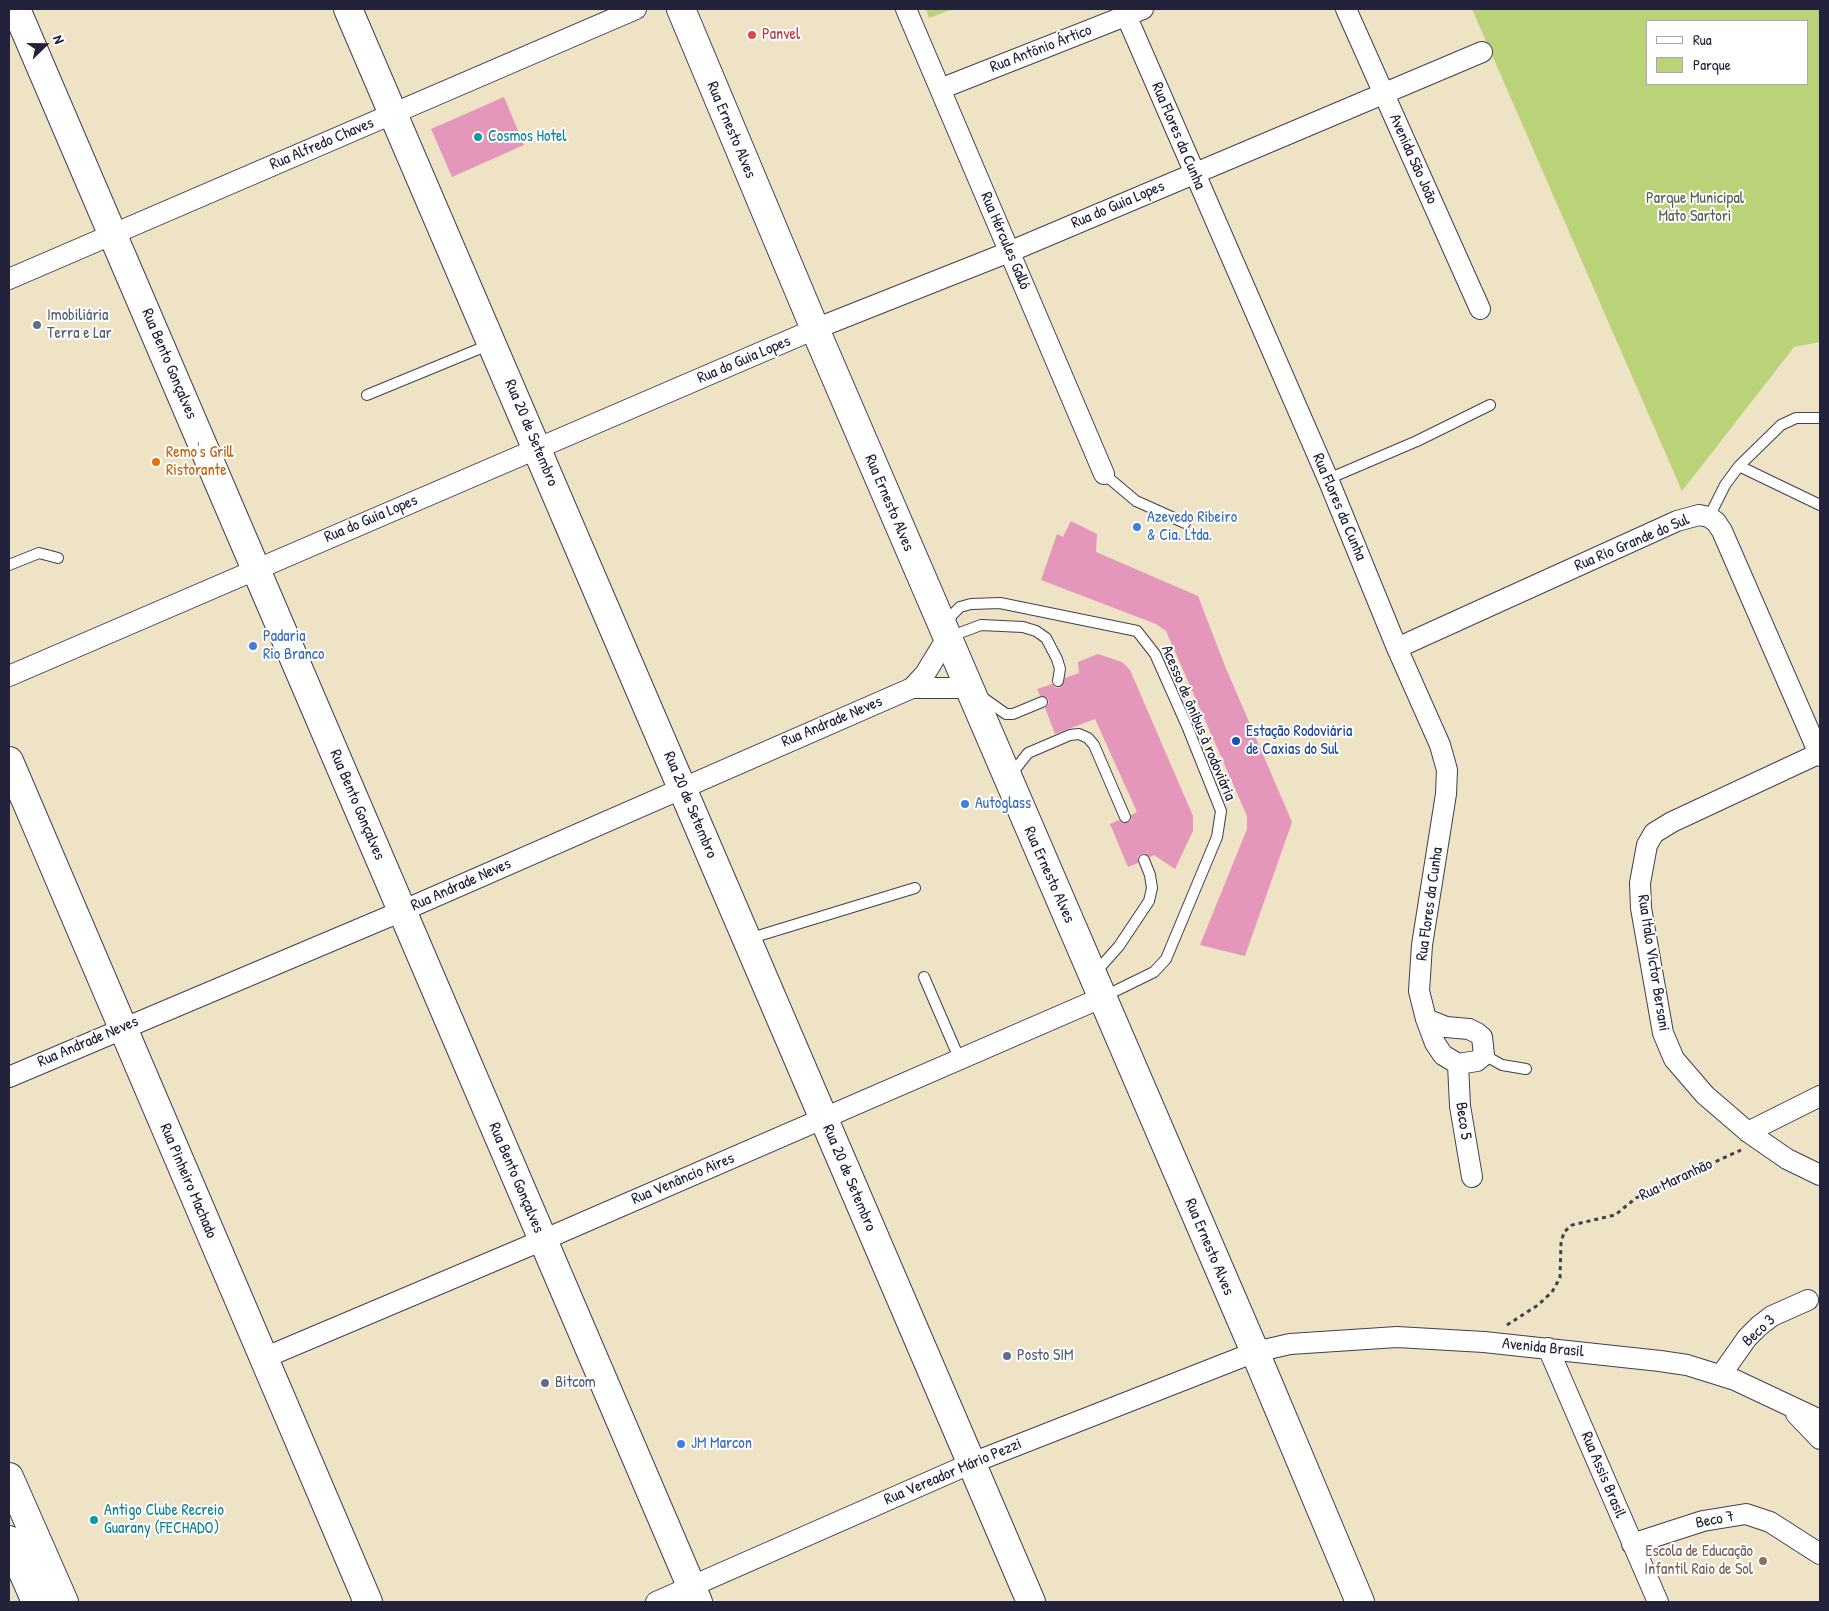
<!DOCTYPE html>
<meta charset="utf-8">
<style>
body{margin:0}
#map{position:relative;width:1829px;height:1611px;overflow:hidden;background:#efe3c5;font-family:"Patrick Hand",sans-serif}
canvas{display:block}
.frame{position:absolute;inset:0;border:10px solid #22223b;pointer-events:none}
.legend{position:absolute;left:1646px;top:20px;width:162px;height:65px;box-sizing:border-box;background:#fff;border:1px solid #a7a7b1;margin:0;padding:6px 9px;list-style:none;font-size:15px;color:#22223b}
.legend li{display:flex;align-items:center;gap:10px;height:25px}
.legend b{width:25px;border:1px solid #a7a7b1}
.north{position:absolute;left:20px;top:20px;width:50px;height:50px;-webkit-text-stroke:4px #fff;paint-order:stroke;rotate:68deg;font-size:14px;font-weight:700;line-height:20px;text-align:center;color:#22223b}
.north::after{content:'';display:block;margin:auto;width:18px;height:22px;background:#22223b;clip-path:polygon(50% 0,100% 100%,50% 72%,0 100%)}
</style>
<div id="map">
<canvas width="1829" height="1611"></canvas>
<div class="frame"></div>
<ul class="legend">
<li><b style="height:6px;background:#fff"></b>Rua</li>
<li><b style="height:14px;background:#bad378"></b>Parque</li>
</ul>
<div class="north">N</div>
</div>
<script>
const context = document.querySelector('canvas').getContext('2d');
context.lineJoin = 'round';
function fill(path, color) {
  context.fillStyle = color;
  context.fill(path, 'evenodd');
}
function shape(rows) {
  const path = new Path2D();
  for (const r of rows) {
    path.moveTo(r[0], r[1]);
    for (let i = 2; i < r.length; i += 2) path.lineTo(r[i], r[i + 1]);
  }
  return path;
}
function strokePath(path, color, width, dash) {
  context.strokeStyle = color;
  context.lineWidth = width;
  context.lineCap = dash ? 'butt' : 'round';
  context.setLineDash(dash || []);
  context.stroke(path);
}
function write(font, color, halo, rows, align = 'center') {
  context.font = font + ' "Patrick Hand",sans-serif';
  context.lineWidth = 4;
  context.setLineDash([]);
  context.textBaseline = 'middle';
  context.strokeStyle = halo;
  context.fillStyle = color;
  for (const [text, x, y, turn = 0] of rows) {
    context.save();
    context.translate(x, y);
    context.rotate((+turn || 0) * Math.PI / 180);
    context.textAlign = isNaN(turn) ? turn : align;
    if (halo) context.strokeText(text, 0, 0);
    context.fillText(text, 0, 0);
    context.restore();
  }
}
fill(shape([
 [926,9,953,9,929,18],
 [1472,9,1820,9,1820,342,1794,347,1682,491],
 [1648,21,1808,21,1808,84,1648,84]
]), '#bad378');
fill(shape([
 [504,97,524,145,452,177,431,129],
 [1071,521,1097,534,1096,552,1198,596,1225,666,1292,822,1245,956,1200,945,1247,829,1247,816,1166,631,1156,624,1041,580,1057,534,1063,537],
 [1098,654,1122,662,1130,670,1193,816,1193,831,1175,869,1154,855,1150,857,1144,853,1138,856,1138,863,1128,867,1110,824,1119,820,1127,823,1131,821,1131,815,1137,812,1095,719,1055,734,1045,708,1049,703,1048,699,1040,696,1037,689,1052,684,1056,688,1061,687,1065,678,1079,673,1078,662]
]), '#e597bb');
const lane = shape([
 [367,395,491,344],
 [1739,466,1820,505],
 [1104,474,1136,501,1185,523],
 [1328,479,1417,441,1490,405],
 [1709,517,1725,485,1739,466,1781,425,1796,418,1820,418],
 [9,565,39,553,58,558],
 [948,625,952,615,960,607,971,604,1000,603,1137,631,1155,654,1187,726,1221,811,1217,837,1166,959,1154,972,1103,997],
 [949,637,981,625,1023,627,1036,631,1046,638,1057,659,1060,669,1058,681],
 [982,697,1006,714,1013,714,1042,702],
 [1010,776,1028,753,1070,735,1079,734,1088,738,1094,745,1125,817],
 [748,939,915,888],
 [1095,973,1119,946,1149,901,1152,888,1150,875,1144,860],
 [924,977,959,1058],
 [1484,1055,1502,1065,1526,1069]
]);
const street = shape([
 [906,9,1104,474],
 [1346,9,1480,309],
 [1126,15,1328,479,1397,648,1440,745,1447,770,1446,794,1422,945,1419,991,1426,1019,1435,1043,1443,1055,1458,1064,1477,1061,1484,1055,1482,1037,1477,1033,1469,1029,1446,1027,1426,1019],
 [940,89,1143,9],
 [9,279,636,9],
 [1397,648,1677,521,1699,515,1709,517,1716,522,1722,531,1820,756],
 [9,676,815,329,1009,252,1482,52],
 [912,688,969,688],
 [1820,753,1672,822,1654,833,1647,845,1640,883,1641,908,1663,1033,1674,1059,1705,1095,1748,1132,1787,1159,1820,1175],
 [1458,1064,1460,1106,1472,1177],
 [9,1077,402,911,912,688,925,674,947,638],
 [1748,1132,1820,1096],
 [1548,1348,1658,1602],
 [264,1358,543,1240,1101,998],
 [1721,1375,1747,1338,1759,1326,1772,1316,1808,1300],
 [1796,1414,1820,1439],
 [1632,1544,1703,1521,1746,1514,1770,1522,1820,1554],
 [656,1602,972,1463,1255,1352,1290,1344,1397,1337,1484,1342,1660,1361,1687,1365,1735,1380,1820,1420]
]);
const secondary = shape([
 [16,9,698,1602],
 [681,9,815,329,1255,1352,1360,1602],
 [9,761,368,1602],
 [9,1477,64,1602],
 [9,1540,36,1602]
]);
const primary = shape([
 [348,9,1031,1602]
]);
strokePath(lane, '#413f50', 12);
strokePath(street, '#413f50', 22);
strokePath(secondary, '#413f50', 30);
strokePath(primary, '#413f50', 30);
strokePath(shape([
 [1507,1325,1538,1305,1552,1292,1560,1278,1561,1243,1564,1232,1572,1225,1615,1215,1636,1198,1741,1150]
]), '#413f50', 3, [4, 4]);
strokePath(lane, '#fff', 10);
strokePath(street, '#fff', 20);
strokePath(secondary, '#fff', 28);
strokePath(primary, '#fff', 28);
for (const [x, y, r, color] of [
 [752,35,5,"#e0444e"],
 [478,137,5,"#0f9aa8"],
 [37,325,5,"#5c6f8a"],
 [156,462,5,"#e8710a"],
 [1137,527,5,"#3f7fe0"],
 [253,646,5,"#3f7fe0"],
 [1236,741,5,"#1a4fb4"],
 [965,804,5,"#3f7fe0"],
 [1007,1356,5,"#5c6f8a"],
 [545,1383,5,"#5c6f8a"],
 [681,1444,5,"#3f7fe0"],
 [94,1520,5,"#0f9aa8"],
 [1763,1561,5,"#8d6e63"]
]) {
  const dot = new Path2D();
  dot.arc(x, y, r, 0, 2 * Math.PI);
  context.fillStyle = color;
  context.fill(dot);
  strokePath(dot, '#fff', 2);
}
write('16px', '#be3a42', '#fff', [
 ["Panvel",762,35]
], 'left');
write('16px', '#22223b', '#fff', [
 ["Rua Antônio Ártico",1041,49,-21],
 ["Rua Ernesto Alves",731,130,67],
 ["Rua Flores da Cunha",1178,136,67],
 ["Rua Alfredo Chaves",322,144,-23],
 ["Avenida São João",1413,159,66],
 ["Rua do Guia Lopes",1118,205,-23],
 ["Rua Hércules Galló",1005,241,67],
 ["Rua do Guia Lopes",744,360,-23],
 ["Rua Bento Gonçalves",169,364,67],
 ["Rua 20 de Setembro",531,433,67],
 ["Rua Ernesto Alves",889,503,67],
 ["Rua Flores da Cunha",1339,507,67],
 ["Rua do Guia Lopes",371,519,-23],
 ["Rua Rio Grande do Sul",1632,543,-23],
 ["Rua Andrade Neves",832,722,-23],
 ["Acesso de ônibus à rodoviária",1198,723,67],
 ["Rua Bento Gonçalves",357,805,67],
 ["Rua 20 de Setembro",690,805,67],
 ["Rua Ernesto Alves",1049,875,66],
 ["Rua Andrade Neves",461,885,-24],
 ["Rua Flores da Cunha",1430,904,-82],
 ["Rua Italo Victor Bersani",1653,963,81],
 ["Rua Andrade Neves",88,1042,-23],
 ["Beco 5",1463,1121,82],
 ["Rua Bento Gonçalves",516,1178,67],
 ["Rua 20 de Setembro",849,1178,67],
 ["Rua Venâncio Aires",683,1179,-23],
 ["Rua Maranhão",1676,1180,-25],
 ["Rua Pinheiro Machado",188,1181,67],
 ["Rua Ernesto Alves",1209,1247,67],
 ["Beco 3",1759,1331,-43],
 ["Avenida Brasil",1543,1348,6],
 ["Rua Vereador Mário Pezzi",953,1472,-23],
 ["Rua Assis Brasil",1603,1475,67],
 ["Beco 7",1715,1520,-11]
]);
write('16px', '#0d838f', '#fff', [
 ["Cosmos Hotel",488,137],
 ["Antigo Clube Recreio",104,1511],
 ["Guarany (FECHADO)",104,1529]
], 'left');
write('16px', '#576050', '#fff', [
 ["Parque Municipal",1695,199],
 ["Mato Sartori",1695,217]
]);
write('16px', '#4e5e75', '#fff', [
 ["Imobiliária",47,316],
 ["Terra e Lar",47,334],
 ["Posto SIM",1017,1356],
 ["Bitcom",555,1383]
], 'left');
write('16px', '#c56008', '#fff', [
 ["Remo's Grill",166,453],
 ["Ristorante",166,471]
], 'left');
write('16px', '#366cbe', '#fff', [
 ["Azevedo Ribeiro",1147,518],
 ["& Cia. Ltda.",1147,536],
 ["Padaria",263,637],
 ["Rio Branco",263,655],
 ["Autoglass",975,804],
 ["JM Marcon",691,1444]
], 'left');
write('16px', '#164399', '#fff', [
 ["Estação Rodoviária",1246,732],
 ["de Caxias do Sul",1246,750]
], 'left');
write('16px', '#785e54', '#fff', [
 ["Escola de Educação",1753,1552],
 ["Infantil Raio de Sol",1753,1570]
], 'right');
</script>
